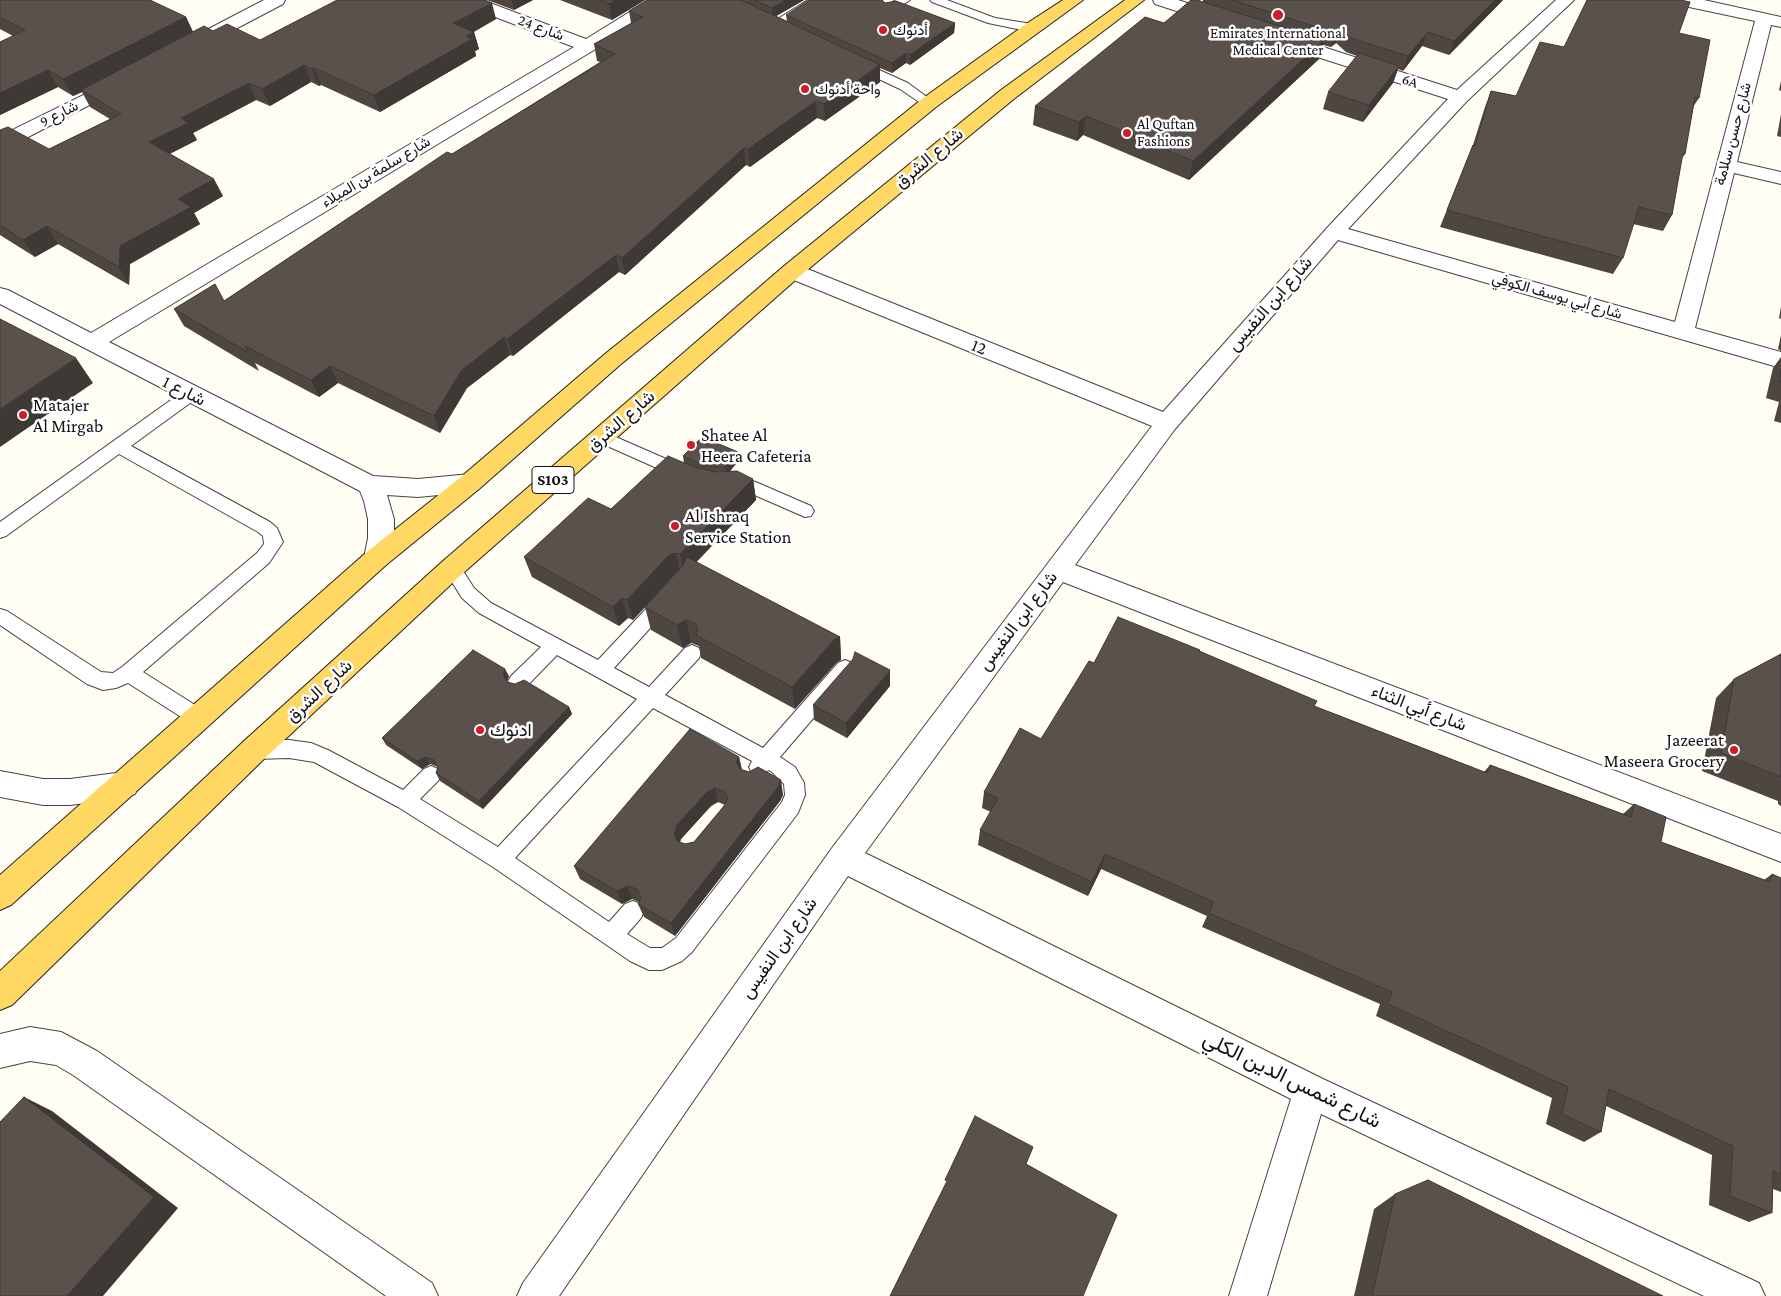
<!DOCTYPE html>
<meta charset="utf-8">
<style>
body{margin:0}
canvas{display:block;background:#fffdf4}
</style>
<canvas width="1781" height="1296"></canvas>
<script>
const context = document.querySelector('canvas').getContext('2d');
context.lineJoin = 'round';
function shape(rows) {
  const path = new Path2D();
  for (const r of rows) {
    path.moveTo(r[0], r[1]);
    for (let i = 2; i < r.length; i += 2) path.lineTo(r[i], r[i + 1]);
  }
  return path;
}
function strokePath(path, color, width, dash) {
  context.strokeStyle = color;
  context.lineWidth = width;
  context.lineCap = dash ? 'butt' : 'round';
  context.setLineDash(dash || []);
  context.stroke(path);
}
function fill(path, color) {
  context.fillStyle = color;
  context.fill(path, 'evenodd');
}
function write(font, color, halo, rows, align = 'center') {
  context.font = font + ' "Crimson Pro",Vazirmatn,serif';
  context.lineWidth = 5;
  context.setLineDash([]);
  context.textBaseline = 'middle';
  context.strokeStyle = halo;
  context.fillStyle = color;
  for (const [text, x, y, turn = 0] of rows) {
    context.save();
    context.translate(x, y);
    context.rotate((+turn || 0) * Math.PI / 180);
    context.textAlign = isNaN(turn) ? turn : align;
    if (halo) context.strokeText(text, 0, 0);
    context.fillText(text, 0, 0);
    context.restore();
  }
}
const service = shape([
 [808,0,822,0,778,28,774,29,768,25,808,0],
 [896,0,910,0,893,11,885,11,883,9,885,7,896,0],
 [930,0,947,0,995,18,1032,24,1038,28,1032,32,988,23,932,2,930,0],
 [857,60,908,83,935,103,929,107,925,106,900,89,853,67,851,64,857,60],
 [191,389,197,390,199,394,197,398,131,446,270,522,277,528,283,542,269,563,143,672,206,712,209,718,206,724,199,726,192,724,128,683,116,688,103,690,87,684,0,625,0,609,7,611,101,672,113,673,122,667,257,553,264,544,263,536,258,532,119,454,6,536,0,538,0,522,185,390,191,389],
 [602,431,689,469,691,473,689,477,683,479,677,477,596,441,594,437,596,433,602,431],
 [731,478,744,478,758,483,811,506,814,511,811,516,805,517,743,490,725,488,723,484,725,480,731,478],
 [452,561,458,563,474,588,491,603,598,660,659,595,665,593,671,595,674,600,671,605,614,668,649,687,685,648,692,645,699,648,701,653,699,658,665,695,763,748,838,663,845,660,852,663,854,668,852,673,780,757,795,767,804,783,805,795,798,813,692,952,682,961,662,970,649,970,630,961,493,867,398,807,314,762,289,758,254,759,247,756,244,750,247,744,254,741,289,740,311,743,328,750,403,790,424,769,431,766,438,769,441,775,438,781,420,799,498,847,637,699,557,655,525,688,518,690,511,688,508,682,511,676,541,647,479,613,462,598,443,568,446,563,452,561],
 [653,708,752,761,749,767,752,773,759,776,769,770,772,772,784,784,785,795,782,802,676,938,662,948,650,948,627,934,641,918,644,911,641,904,633,901,625,904,609,922,515,858,653,708]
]);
const minor = shape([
 [264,0,285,0,283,4,203,46,197,47,191,46,188,42,191,38,264,0],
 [459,0,482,0,586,39,649,0,669,0,667,4,594,50,109,342,373,476,418,479,470,474,479,477,482,483,479,489,470,492,418,497,387,495,394,519,394,538,390,558,386,565,377,568,368,565,364,558,368,538,368,519,364,501,360,491,0,304,0,288,8,290,91,333,574,47,461,4,459,0],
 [1153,0,1178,0,1225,15,1228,19,1225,23,1219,24,1213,23,1155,4,1153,0],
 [1556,0,1574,0,1467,101,1348,229,1675,322,1755,21,1675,4,1673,0,1704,0,1781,17,1781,27,1771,25,1737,162,1781,172,1781,184,1734,173,1695,328,1781,352,1781,368,1338,240,1175,429,1075,565,1781,834,1781,862,1063,582,865,853,1323,1079,1759,1283,1765,1296,1704,1296,1321,1114,1267,1296,1229,1296,1291,1099,848,876,559,1296,517,1296,523,1283,832,848,1152,426,784,276,781,271,784,266,792,264,800,266,1163,412,1327,228,1448,99,1280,45,1277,41,1280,37,1286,36,1292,37,1457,90,1556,0],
 [118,78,124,79,127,83,124,87,7,148,0,150,0,136,118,78],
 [0,771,43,779,70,779,124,772,135,776,139,785,135,794,124,798,70,805,43,805,0,797,0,771],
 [30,1027,61,1032,97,1051,432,1283,438,1296,386,1296,73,1075,56,1065,30,1061,0,1068,0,1034,30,1027]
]);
const primary = shape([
 [1063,0,1083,0,936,107,621,364,479,489,386,565,11,905,0,910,0,875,368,551,461,477,605,354,922,99,1026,24,1063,0],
 [1125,0,1144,0,1015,98,800,276,461,575,264,759,12,1005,0,1010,0,971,244,741,443,561,784,266,1001,90,1125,0]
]);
strokePath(service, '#444', 2);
strokePath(minor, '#444', 2);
strokePath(primary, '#222', 2);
fill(service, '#fff');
fill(minor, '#fff');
fill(primary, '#ffd864');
fill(shape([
 [0,0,186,17,193,32,213,31,260,40,496,19,474,32,479,49,475,51,476,56,380,112,321,85,319,86,311,82,270,106,256,100,193,133,197,140,169,154,223,196,194,213,200,224,130,264,129,285,58,244,35,257,0,235,0,130,49,149,110,119,90,107,82,92,73,96,58,87,0,115,0,42,13,36,0,29],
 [487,0,533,0,514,10],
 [560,0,645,0,612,20],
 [742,0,804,0,776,16,787,21,786,15,885,3,955,23,954,33,910,65,906,63,892,73,880,68,880,82,825,121,817,118,750,167,746,165,625,275,619,272,513,356,510,355,467,388,440,433,338,383,319,397,255,363,259,371,184,326,174,309,215,284,224,301,452,154,600,62,597,61,594,44,631,23,629,11],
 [1203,0,1503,0,1449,55,1422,46,1403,71,1398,69,1393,83,1363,122,1323,109,1328,92,1357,56,1346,52,1336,43,1331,47,1323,45,1319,59,1189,180,1083,135,1077,141,1033,125,1035,106,1164,23,1203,2],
 [1679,33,1699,98,1693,107,1685,154,1681,160,1672,215,1663,231,1633,224,1623,258,1613,274,1440,227,1473,145,1485,107,1491,91,1516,96,1564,47],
 [1781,81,1781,91,1779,90],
 [1781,114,1781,137,1777,136],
 [1781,307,1781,319,1779,318],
 [1781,335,1781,351,1778,349],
 [1781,357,1781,423,1774,421,1779,402,1766,398,1773,368],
 [683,456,739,460,730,471,753,479,756,500,696,562,840,637,841,660,837,662,795,709,701,658,699,646,691,643,683,648,651,630,645,607,633,620,628,618,619,626,532,577,524,557,611,509,684,463],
 [1200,651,1314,706,1484,772,1490,765,1623,814,1634,804,1661,842,1764,880,1772,874,1781,878,1781,1192,1773,1189,1772,1213,1749,1222,1709,1205,1712,1155,1606,1106,1601,1132,1584,1142,1546,1124,1552,1098,1376,1016,1380,1004,1202,927,1207,916,1101,869,1088,896,978,845,980,830,991,812,982,808,984,792,1041,739,1094,663],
 [1781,654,1781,806,1778,804,1778,801,1702,771,1716,698,1734,679],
 [509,676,507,682,569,707,572,714,483,809,440,781,436,773,438,767,430,764,422,769,386,745,382,738],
 [890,686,847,738,814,720,813,705],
 [739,757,742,770,783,795,780,801,675,936,644,917,638,904,639,902,632,899,622,904,580,879,574,866],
 [718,802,725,805,724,806,694,842,685,844,680,842,681,839,711,806],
 [1395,1194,1663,1296,1354,1296,1374,1209]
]), '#4d4641');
fill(shape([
 [512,0,533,0,514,10],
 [615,0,645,0,612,20,609,4],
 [786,0,804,0,773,18,772,8],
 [1495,0,1503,0,1449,55,1454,41],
 [492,3,496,19,458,40,453,23],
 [186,17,194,34,81,90,82,92,73,96,63,79],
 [955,23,954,33,910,65,910,55],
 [1340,28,1336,43,1331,47,1335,33],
 [474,32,479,49,475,51,476,56,380,112,374,95],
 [1428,32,1422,46,1403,71,1408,56],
 [1324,40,1319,59,1189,180,1193,161],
 [906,53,906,63,892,73,892,63],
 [304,65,311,82,270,106,262,89],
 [880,65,880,82,825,121,824,104],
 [1399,66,1393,83,1363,122,1369,105],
 [314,68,321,85,319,86,312,69],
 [48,70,58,87,0,115,0,93],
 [249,83,256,100,193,133,197,140,158,160,149,142,181,118],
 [816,101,817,118,750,167,748,149],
 [1086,116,1083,135,1077,141,1079,122],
 [744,148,746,165,625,275,622,258],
 [214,179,223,196,194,213,200,224,130,264,129,285,119,267,120,246,178,199],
 [47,226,58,244,35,257,23,240],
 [616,255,619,272,513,356,507,339],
 [504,337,510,355,467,388,440,433,434,416,461,371],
 [76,358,93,383,0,447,0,409],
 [330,366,338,383,319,397,311,380],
 [738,452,739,460,726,476,725,467],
 [753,479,756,500,685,574,680,554],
 [676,553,680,573,674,576,633,620,627,600,669,555],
 [622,598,628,618,619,626,613,607],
 [686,620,691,643,683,648,677,625],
 [840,637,841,660,837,662,795,709,792,687,835,639],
 [505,669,509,676,506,683,503,675],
 [890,670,890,686,847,738,846,723],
 [569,707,572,714,483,809,479,801],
 [426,757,430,764,422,769,417,761],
 [739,757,742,771,739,777,736,762],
 [781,780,783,795,780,801,675,936,671,923],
 [715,788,718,802,711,806,681,839,678,848,674,834,677,825,707,792],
 [1105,854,1101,869,1088,896,1092,882],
 [627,886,632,899,622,904,617,891],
 [24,1097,52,1111,178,1208,103,1296,67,1296]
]), '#3f3935');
const building = shape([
 [0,0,150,0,186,17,63,79,48,70,0,93,0,42,25,30,0,17,0,0],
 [337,0,485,0,492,3,453,23,474,32,466,36,472,39,374,95,314,68,312,69,304,65,262,89,249,83,181,118,188,123,149,142,214,179,178,199,191,207,120,246,119,267,47,226,23,240,0,225,0,130,8,127,49,149,121,114,81,90,204,26,213,31,227,24,260,40,337,0],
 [600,0,615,0,609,4,600,0],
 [647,0,741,0,880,65,824,104,816,101,748,149,744,148,622,258,616,255,507,339,504,337,461,371,434,416,330,366,311,380,245,346,249,353,174,309,215,284,224,301,447,152,452,154,615,54,594,44,643,17,629,11,647,0],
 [754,0,786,0,772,8,754,0],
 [809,0,882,0,885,3,896,1,955,23,910,55,906,53,892,63,786,15,809,0],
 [1191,0,1197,0,1324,40,1193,161,1086,116,1079,122,1035,106,1145,17,1164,23,1191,0],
 [1232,0,1495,0,1454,41,1428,32,1408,56,1351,38,1340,28,1335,33,1232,0],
 [1587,0,1681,0,1690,2,1679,33,1710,40,1699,98,1695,97,1685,154,1683,153,1672,215,1639,207,1623,258,1447,210,1473,145,1475,146,1491,91,1516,96,1540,42,1564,47,1587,0],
 [1359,53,1399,66,1369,105,1328,92,1359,53],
 [0,319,76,358,0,409,0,319],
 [1781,371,1781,382,1779,381,1781,371],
 [702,437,738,452,725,467,706,466,683,456,702,437],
 [668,456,694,467,717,472,737,471,753,479,680,554,676,553,669,555,627,600,622,598,613,607,524,557,588,498,611,509,668,456],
 [687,557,840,637,835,639,792,687,696,635,698,629,695,623,686,620,677,625,645,607,683,565,687,557],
 [1118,617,1200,650,1199,651,1317,701,1314,706,1487,773,1490,765,1631,817,1634,804,1666,817,1661,842,1770,882,1772,874,1781,878,1781,1174,1773,1171,1772,1213,1730,1196,1733,1146,1609,1089,1601,1132,1562,1114,1568,1087,1388,1004,1392,992,1209,913,1214,902,1105,854,1092,882,980,830,998,798,984,792,1020,728,1041,739,1089,661,1094,663,1118,617],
 [473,650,505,669,503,675,507,682,515,684,524,680,569,707,479,801,436,773,438,767,434,760,426,757,417,761,382,738,473,650],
 [855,652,890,670,846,723,813,705,853,659,855,652],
 [1781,654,1781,777,1721,753,1734,679,1781,654],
 [690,729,739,757,736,762,740,769,749,772,758,767,781,780,778,787,671,923,638,904,641,897,637,889,627,886,617,891,574,866,690,729],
 [715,788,724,791,728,798,724,806,694,842,685,844,677,841,674,834,677,825,707,792,715,788],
 [24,1097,154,1197,67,1296,0,1296,0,1122,24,1097],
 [975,1116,1033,1147,1026,1164,1117,1215,1083,1296,890,1296,947,1181,945,1180,975,1116],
 [1428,1180,1663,1296,1372,1296,1395,1194,1428,1180]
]);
fill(building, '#5a514c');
strokePath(building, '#3f3935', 1);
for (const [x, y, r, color] of [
 [1278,15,6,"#cd1d26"],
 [883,30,5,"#cd1d26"],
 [805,89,5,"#cd1d26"],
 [1127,133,5,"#cd1d26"],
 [23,415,5,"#cd1d26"],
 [691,445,5,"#cd1d26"],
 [675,526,5,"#cd1d26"],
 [480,730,5,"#cd1d26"],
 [1734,750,5,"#cd1d26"]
]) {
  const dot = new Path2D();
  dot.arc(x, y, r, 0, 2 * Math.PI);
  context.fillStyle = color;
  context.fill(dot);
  strokePath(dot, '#fff', 2);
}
write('15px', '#111', '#fff', [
 ["شارع 24",541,28,21],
 ["6A",1410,81,18],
 ["شارع 9",59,114,-27],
 ["شارع حسن سلامة",1733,134,-75],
 ["شارع سلمة بن الميلاء",376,172,-31],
 ["شارع أبي يوسف الكوفي",1557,296,16]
]);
write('15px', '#111', '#fff', [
 ["أدنوك",893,30],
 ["Emirates International",1278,33,"center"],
 ["Medical Center",1278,50,"center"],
 ["واحة أدنوك",815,89],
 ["Al Quftan",1137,124],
 ["Fashions",1137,141]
], 'left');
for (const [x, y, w] of [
 [553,480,42]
]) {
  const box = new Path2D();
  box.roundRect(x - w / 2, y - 13.5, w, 27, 4);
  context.fillStyle = '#fff';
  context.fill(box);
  strokePath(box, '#111', 1);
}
write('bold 16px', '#111', null, [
 ["S103",553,480]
]);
write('18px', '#111', '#fff', [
 ["شارع الشرق",929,158,-40],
 ["شارع ابن النفيس",1270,304,-49],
 ["12",979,347,22],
 ["شارع 1",184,391,27],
 ["شارع الشرق",621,421,-41],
 ["شارع ابن النفيس",1018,621,-53],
 ["شارع الشرق",319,691,-43],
 ["شارع أبي الثناء",1419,708,21],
 ["شارع ابن النفيس",779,948,-55]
]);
write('18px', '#111', '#fff', [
 ["Matajer",33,405],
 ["Al Mirgab",33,426],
 ["Shatee Al",701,435],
 ["Heera Cafeteria",701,456],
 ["Al Ishraq",685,516],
 ["Service Station",685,537],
 ["ادنوك",490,730],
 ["Jazeerat",1724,740,"right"],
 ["Maseera Grocery",1724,761,"right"]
], 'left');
write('21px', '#111', '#fff', [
 ["شارع شمس الدين الكلي",1292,1080,26]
]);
</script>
